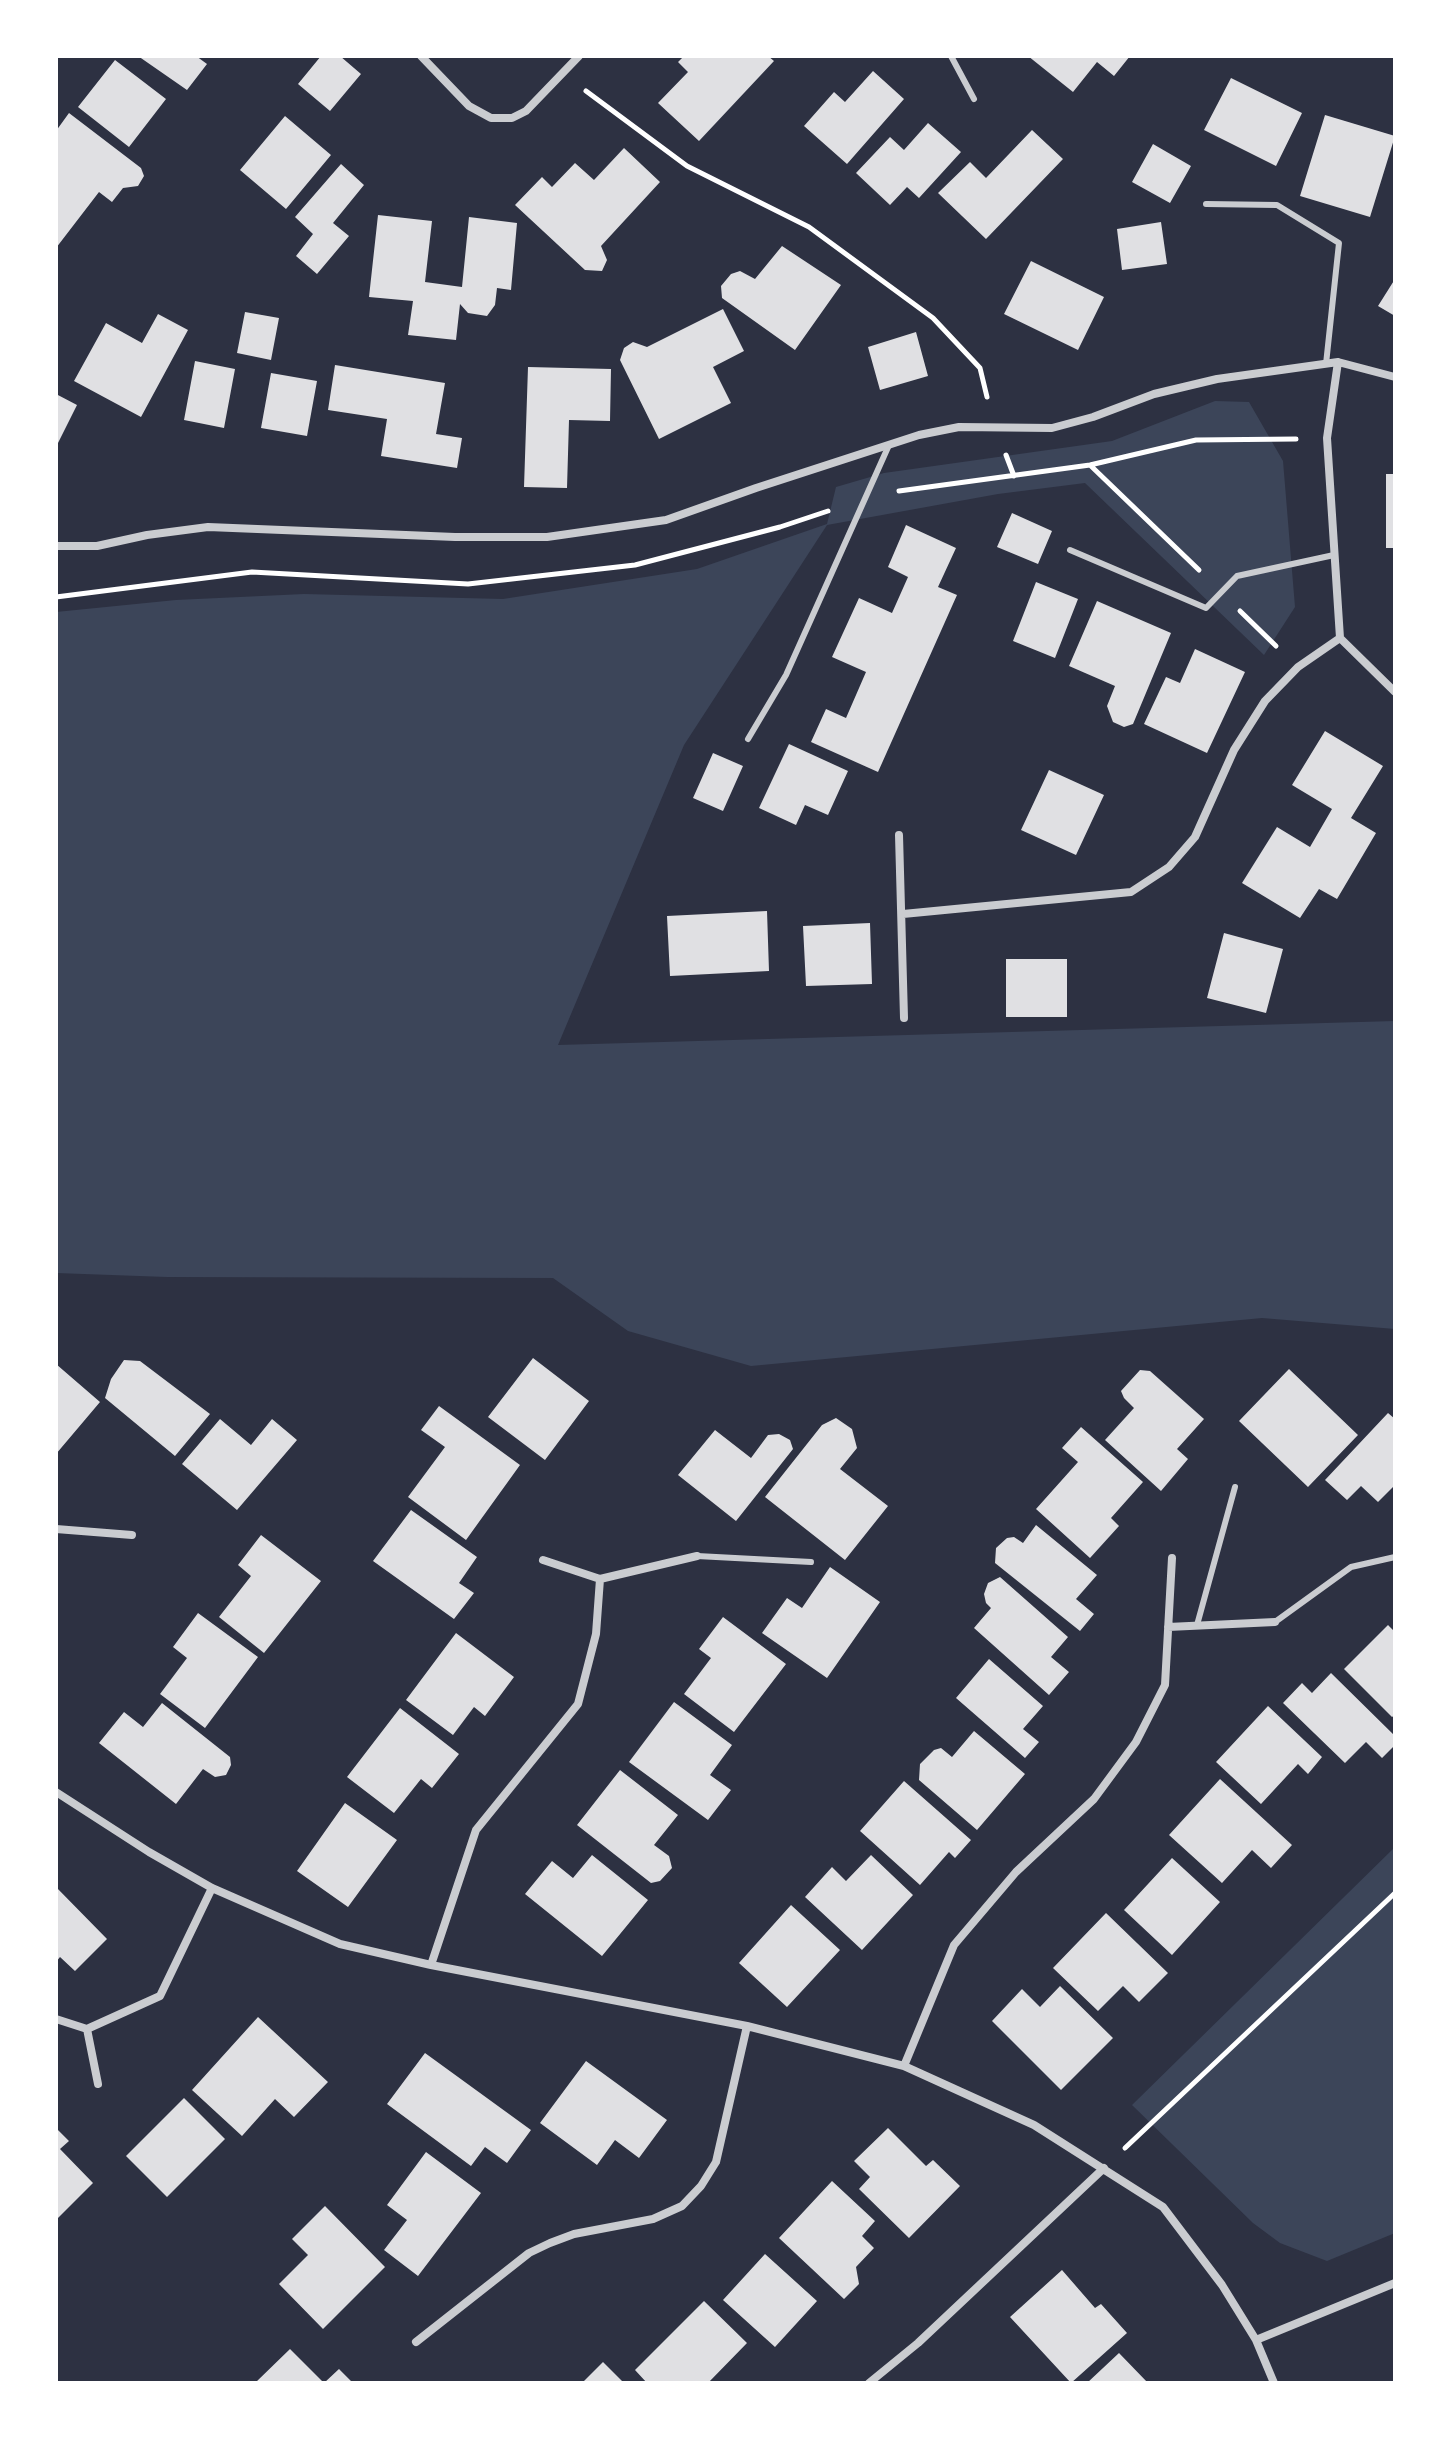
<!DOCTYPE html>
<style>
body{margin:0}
#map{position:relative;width:1451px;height:2439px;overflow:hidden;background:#2d3142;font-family:"Noto Serif",serif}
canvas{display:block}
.frame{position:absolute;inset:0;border:58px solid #fff;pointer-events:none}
</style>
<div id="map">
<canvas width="1451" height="2439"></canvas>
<div class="frame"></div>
</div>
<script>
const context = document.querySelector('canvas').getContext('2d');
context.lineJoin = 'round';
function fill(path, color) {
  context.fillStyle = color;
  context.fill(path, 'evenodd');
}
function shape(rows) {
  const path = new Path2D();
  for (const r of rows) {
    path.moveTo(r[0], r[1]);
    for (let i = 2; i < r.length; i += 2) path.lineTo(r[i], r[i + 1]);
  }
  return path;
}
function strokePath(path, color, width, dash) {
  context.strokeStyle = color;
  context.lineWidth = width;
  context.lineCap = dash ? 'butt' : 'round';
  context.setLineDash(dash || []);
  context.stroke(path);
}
fill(shape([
 [1215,401,1249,402,1283,461,1295,607,1264,655,1085,483,998,494,827,525,684,745,558,1045,1395,1021,1395,1329,1262,1318,751,1366,628,1331,553,1278,167,1277,56,1273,56,612,176,600,304,594,503,599,697,569,827,524,836,487,884,473,1112,441],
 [1395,1847,1395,2233,1327,2261,1280,2243,1253,2223,1132,2105]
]), '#3c4559');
fill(shape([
 [138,56,196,56,207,64,187,90],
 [321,56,340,56,361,74,330,111,298,84],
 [684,56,768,56,774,61,699,141,658,103,688,72,678,62],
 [1028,56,1130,56,1114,76,1097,62,1073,92],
 [115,60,166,99,129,147,78,107],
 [873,71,904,99,847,164,804,126,834,92,845,102],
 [1231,78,1302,113,1276,166,1204,130],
 [69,113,141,168,144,176,138,186,123,188,112,202,99,192,56,248,56,131],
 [1325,115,1395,136,1370,217,1300,196],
 [285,116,331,155,286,209,240,170],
 [928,123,961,152,919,198,907,187,890,205,856,173,890,137,904,150],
 [1032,130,1063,159,986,239,938,193,970,162,986,178],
 [1153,144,1191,166,1170,203,1132,182],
 [624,148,660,182,601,246,607,260,602,271,585,270,515,205,542,177,552,187,575,163,594,180],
 [341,164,364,185,333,223,349,236,317,274,296,256,313,234,295,217],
 [378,215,432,221,425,282,462,287,469,217,517,223,511,290,497,288,495,305,487,316,468,313,460,304,456,340,408,335,413,301,369,297],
 [1161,222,1167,264,1122,270,1117,229],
 [782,246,841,285,795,350,722,298,721,286,731,274,740,271,755,279],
 [1031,261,1104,297,1078,350,1004,314],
 [1395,279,1395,316,1378,306],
 [723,309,744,351,713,367,731,403,659,439,620,360,624,348,633,342,647,347],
 [245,312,279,318,271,360,237,353],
 [158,314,188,330,141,417,74,381,106,323,142,343],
 [916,332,928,376,880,390,868,347],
 [195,361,235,369,224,428,184,420],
 [335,365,445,383,436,434,462,438,457,468,381,456,387,419,328,410],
 [528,367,611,369,610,421,569,420,567,488,524,487],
 [271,373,317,381,307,436,261,428],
 [56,394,77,405,56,447],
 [1386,474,1395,474,1395,548,1386,548],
 [1012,513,1052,531,1038,564,997,547],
 [906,525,956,548,938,587,957,595,878,772,811,742,826,709,846,718,866,672,832,657,859,598,892,613,908,577,888,567],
 [1036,582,1078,599,1055,658,1013,641],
 [1097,601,1171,633,1133,724,1124,727,1113,722,1107,706,1115,686,1069,666],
 [1195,649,1245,672,1207,753,1144,724,1166,677,1180,683],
 [1325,731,1383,766,1351,818,1376,833,1337,899,1319,889,1300,918,1242,883,1277,827,1310,847,1332,809,1292,785],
 [789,744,848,771,828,815,805,805,796,825,759,808],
 [713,753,743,766,723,811,693,798],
 [1049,770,1104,795,1076,855,1021,830],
 [767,911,769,971,670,976,667,916],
 [870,923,872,984,806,986,803,926],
 [1224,933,1283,949,1266,1013,1207,998],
 [1006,959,1067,959,1067,1017,1006,1017],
 [533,1358,589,1401,545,1460,488,1417],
 [124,1360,140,1361,210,1414,175,1456,105,1398,111,1379],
 [56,1364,100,1402,56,1454],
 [1289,1369,1358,1435,1308,1487,1239,1421],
 [1140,1370,1150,1371,1204,1419,1177,1449,1188,1459,1161,1491,1105,1440,1134,1408,1124,1398,1121,1391],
 [439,1406,520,1465,466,1540,408,1497,445,1447,421,1430],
 [1388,1413,1395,1419,1395,1485,1378,1502,1361,1486,1347,1500,1325,1480],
 [836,1418,852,1429,857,1448,840,1469,888,1506,845,1560,765,1497,822,1425],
 [220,1419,251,1445,272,1419,297,1440,237,1510,182,1464],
 [1081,1427,1143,1482,1111,1518,1119,1526,1090,1558,1036,1509,1078,1462,1062,1448],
 [715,1430,751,1458,768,1435,779,1434,790,1440,793,1449,736,1521,678,1475],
 [411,1510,477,1557,459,1583,474,1593,454,1619,373,1561],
 [1036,1525,1097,1575,1076,1599,1094,1614,1080,1631,995,1563,996,1548,1007,1538,1014,1537,1023,1543],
 [261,1535,321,1581,264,1653,219,1617,251,1576,238,1565],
 [830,1567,880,1602,827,1678,762,1633,787,1598,802,1608],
 [1000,1577,1068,1637,1051,1657,1069,1672,1049,1695,974,1628,991,1608,986,1603,984,1594,988,1583],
 [198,1613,258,1657,205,1728,160,1694,187,1658,173,1647],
 [723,1617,786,1664,734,1732,684,1694,711,1658,699,1649],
 [1388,1625,1395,1632,1395,1715,1392,1717,1344,1669],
 [456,1633,514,1677,485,1716,474,1707,453,1735,406,1700],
 [989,1659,1043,1706,1023,1729,1039,1742,1025,1758,956,1698],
 [1331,1673,1395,1736,1395,1745,1382,1758,1366,1742,1345,1763,1283,1703,1302,1683,1312,1693],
 [674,1702,732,1745,710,1775,731,1790,708,1820,629,1762],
 [162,1703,230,1757,231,1765,226,1775,215,1777,203,1769,176,1804,99,1743,124,1712,143,1727],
 [1268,1706,1322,1757,1308,1774,1298,1764,1261,1804,1216,1762],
 [400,1708,459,1754,432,1788,421,1779,394,1813,347,1777],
 [974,1731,1025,1774,977,1830,919,1780,920,1764,934,1750,941,1748,952,1757],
 [620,1770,678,1815,654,1845,669,1856,672,1868,660,1881,651,1883,577,1825],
 [1220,1779,1292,1845,1271,1868,1252,1850,1222,1883,1169,1835],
 [904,1781,971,1840,955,1858,949,1852,920,1885,860,1831],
 [345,1803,397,1840,348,1907,297,1871],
 [592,1855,648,1900,602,1956,525,1894,552,1861,573,1878],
 [871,1855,913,1895,862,1950,805,1897,832,1867,846,1881],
 [1172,1858,1220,1902,1172,1955,1124,1910],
 [56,1887,107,1939,75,1971,60,1957,56,1962],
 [791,1905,840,1950,787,2007,739,1963],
 [1106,1913,1168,1973,1139,2002,1123,1986,1098,2011,1053,1968],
 [1060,1986,1113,2038,1061,2090,992,2021,1022,1989,1040,2007],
 [258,2017,328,2082,294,2117,275,2099,242,2136,192,2090],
 [425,2053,531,2130,507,2163,485,2147,471,2166,387,2104],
 [586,2061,667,2120,639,2158,615,2140,597,2165,540,2123],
 [184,2098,225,2139,167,2197,126,2156],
 [56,2128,69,2141,60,2149,93,2183,56,2220],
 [888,2128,926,2166,933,2160,960,2186,909,2238,859,2189,870,2177,854,2161],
 [426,2152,481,2193,418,2276,384,2250,407,2220,387,2205],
 [832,2181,875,2221,862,2236,874,2248,856,2267,859,2284,844,2299,779,2238],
 [325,2206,385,2267,323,2329,279,2284,308,2255,292,2239],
 [765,2254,817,2301,775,2347,723,2300],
 [1062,2270,1095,2308,1101,2304,1127,2333,1071,2383,1010,2317],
 [704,2301,747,2343,708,2383,647,2383,635,2370],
 [290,2349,324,2383,339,2369,353,2383,255,2383],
 [1119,2353,1148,2383,1087,2383],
 [603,2362,624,2383,582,2383]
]), '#e0e0e3');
strokePath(shape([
 [586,91,687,166,809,227,933,318,980,368,987,397],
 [1006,455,1014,476],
 [1091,466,1199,570],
 [899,491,1090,465,1196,440,1296,439],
 [56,597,252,572,468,584,635,565,780,527,828,511],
 [1240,611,1276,646],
 [1125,2148,1395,1893]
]), '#fff', 5);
strokePath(shape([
 [951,56,974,99],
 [1206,204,1277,205,1339,243,1326,364],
 [1070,550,1206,608,1237,576,1334,555],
 [748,739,786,675,889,445],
 [697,1556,811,1562],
 [1275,1622,1351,1567,1395,1557],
 [1197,1625,1235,1487]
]), '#caccd0', 6);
strokePath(shape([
 [421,56,469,106,491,118,512,118,526,111,579,56],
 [1338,362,1327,438,1340,638,1395,692],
 [56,546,97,546,147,535,208,527,455,537,547,537,666,520,756,488,919,435,959,427,1052,428,1093,417,1154,394,1217,379,1338,362,1395,377],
 [899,835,904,1018],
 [903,914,1131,892,1169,867,1195,837,1234,750,1265,701,1298,667,1340,638],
 [56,1529,132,1535],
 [543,1560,600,1579,697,1556],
 [1168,1627,1275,1622],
 [56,1792,149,1852,212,1888,340,1944,431,1965,747,2026,904,2066,1034,2125,1163,2207,1222,2285,1256,2340,1274,2383],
 [431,1965,476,1830,578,1704,596,1634,600,1579],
 [56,2019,87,2029,98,2084],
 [87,2029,160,1996,212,1888],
 [904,2066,954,1945,1016,1872,1094,1799,1136,1742,1165,1685,1172,1558],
 [1256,2340,1395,2283],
 [416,2342,529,2253,550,2243,574,2234,653,2219,682,2206,701,2186,716,2162,747,2026],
 [869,2383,918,2343,1104,2168]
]), '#caccd0', 8);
</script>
